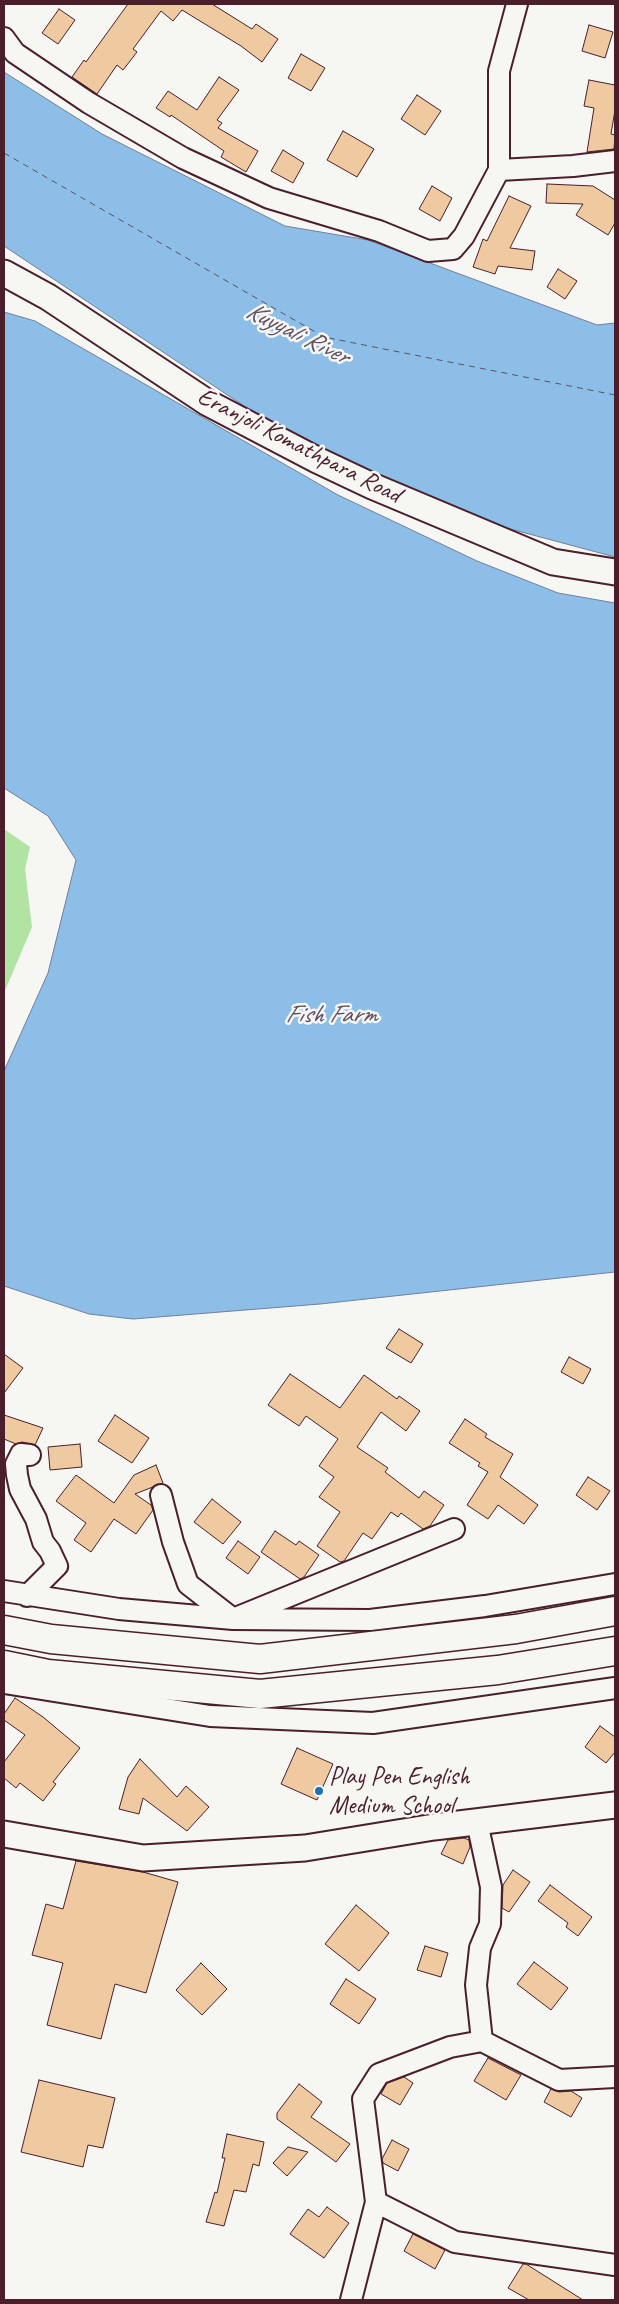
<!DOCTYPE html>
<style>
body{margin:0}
#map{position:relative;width:619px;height:2304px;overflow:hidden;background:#f6f6f2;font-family:Caveat,sans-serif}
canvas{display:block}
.frame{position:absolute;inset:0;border:5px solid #4a1f2b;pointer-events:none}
</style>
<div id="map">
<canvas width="619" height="2304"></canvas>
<div class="frame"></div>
</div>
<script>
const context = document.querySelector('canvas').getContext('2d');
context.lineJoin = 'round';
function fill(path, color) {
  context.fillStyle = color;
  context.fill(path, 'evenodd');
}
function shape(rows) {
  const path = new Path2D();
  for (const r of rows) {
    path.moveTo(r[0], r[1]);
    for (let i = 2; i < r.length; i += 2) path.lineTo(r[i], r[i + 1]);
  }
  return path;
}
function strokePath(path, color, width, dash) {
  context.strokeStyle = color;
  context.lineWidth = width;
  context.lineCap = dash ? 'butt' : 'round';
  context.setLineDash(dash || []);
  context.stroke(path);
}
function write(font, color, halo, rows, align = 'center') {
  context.font = font + ' Caveat,sans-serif';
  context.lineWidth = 5;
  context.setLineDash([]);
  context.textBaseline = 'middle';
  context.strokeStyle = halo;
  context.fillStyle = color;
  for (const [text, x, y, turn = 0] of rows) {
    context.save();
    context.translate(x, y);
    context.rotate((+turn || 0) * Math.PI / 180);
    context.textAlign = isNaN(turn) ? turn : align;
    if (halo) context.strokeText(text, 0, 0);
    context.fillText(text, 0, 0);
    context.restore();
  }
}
fill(shape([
 [4,829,30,847,25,869,32,927,4,993]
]), '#b1e3a3');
const water = shape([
 [4,72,102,134,285,226,368,240,597,325,615,323,615,557,473,519,289,436,4,246,4,72],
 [4,312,35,321,338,495,477,561,558,593,615,603,615,1272,320,1304,133,1319,89,1314,4,1286,4,1071,48,973,76,860,48,816,4,788,4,312]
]);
fill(water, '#8cbee8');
strokePath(water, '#727e9c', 1);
strokePath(shape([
 [4,153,324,337,615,395]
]), '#5e4f64', 1, [6, 5]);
const building = shape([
 [128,4,212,4,252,29,256,24,278,39,262,62,241,46,182,10,173,21,161,11,133,49,137,52,123,70,117,65,97,94,72,77,84,60,86,62,128,4],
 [59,9,75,20,58,44,42,33,59,9],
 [589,25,613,32,605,58,582,51,589,25],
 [301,54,325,68,311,91,288,78,301,54],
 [219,77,239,90,217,120,222,123,218,128,258,151,246,172,221,157,224,151,171,115,170,117,156,108,168,91,197,110,219,77],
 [589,80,615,85,615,110,611,134,615,135,614,149,587,152,594,108,584,106,589,80],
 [417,95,441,111,425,135,401,119,417,95],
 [343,131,374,149,357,177,327,160,343,131],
 [283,150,304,163,293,183,271,171,283,150],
 [547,184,593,186,615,200,615,223,608,235,576,215,583,204,546,203,547,184],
 [432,186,452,198,440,221,419,209,432,186],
 [509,196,531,206,510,248,535,251,532,270,498,266,495,274,473,267,483,239,487,241,509,196],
 [558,269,577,281,565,299,547,287,558,269],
 [399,1329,423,1344,411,1363,386,1348,399,1329],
 [4,1354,23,1368,4,1393,4,1354],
 [569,1357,591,1369,583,1384,561,1372,569,1357],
 [290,1374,340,1408,364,1375,397,1399,399,1396,420,1411,406,1431,381,1412,357,1447,388,1468,385,1472,419,1498,424,1491,444,1505,430,1526,423,1529,401,1513,398,1517,391,1512,372,1539,363,1533,344,1561,340,1562,317,1546,340,1512,319,1497,334,1477,319,1466,338,1439,306,1416,299,1426,268,1405,290,1374],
 [4,1415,43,1428,35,1445,22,1442,16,1444,4,1439,4,1415],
 [115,1415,149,1438,132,1463,98,1441,115,1415],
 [465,1419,487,1434,485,1437,513,1454,500,1477,538,1505,524,1524,498,1505,488,1519,467,1505,488,1472,478,1466,480,1463,449,1443,465,1419],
 [80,1444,82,1467,50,1470,48,1447,80,1444],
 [156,1465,163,1483,135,1494,151,1505,153,1510,136,1534,114,1519,91,1552,74,1540,86,1523,56,1501,76,1475,114,1503,134,1475,156,1465],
 [588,1477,610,1491,597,1510,576,1495,588,1477],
 [212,1499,241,1522,223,1544,194,1522,212,1499],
 [275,1531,296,1545,299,1541,319,1555,304,1577,300,1579,261,1552,275,1531],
 [238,1541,260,1557,248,1574,226,1558,238,1541],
 [15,1698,43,1717,80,1748,53,1782,56,1784,43,1801,20,1783,16,1788,4,1778,4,1762,25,1735,4,1720,4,1714,15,1698],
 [600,1726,615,1737,615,1752,606,1763,585,1747,600,1726],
 [297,1748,333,1764,317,1800,281,1784,297,1748],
 [140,1759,177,1797,186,1786,209,1807,187,1831,143,1798,139,1814,119,1809,128,1777,140,1759],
 [464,1838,469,1840,470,1847,463,1864,441,1854,448,1840,464,1838],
 [76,1861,143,1872,178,1882,146,1993,115,1984,101,2039,47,2025,63,1963,32,1955,46,1904,63,1909,76,1861],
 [513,1870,530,1882,509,1912,502,1908,503,1885,513,1870],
 [550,1885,592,1917,578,1936,566,1927,568,1923,538,1901,550,1885],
 [356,1905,389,1933,359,1971,325,1944,356,1905],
 [425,1946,448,1953,441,1977,417,1970,425,1946],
 [534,1962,568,1988,551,2010,517,1984,534,1962],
 [201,1963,227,1989,202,2015,176,1990,201,1963],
 [346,1979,376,1999,359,2024,330,2004,346,1979],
 [488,2058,521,2075,506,2100,474,2081,488,2058],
 [404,2077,413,2083,400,2105,381,2094,387,2083,404,2077],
 [39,2080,115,2098,103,2148,88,2145,83,2167,21,2152,39,2080],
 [299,2084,322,2102,311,2117,350,2144,336,2162,277,2119,277,2113,299,2084],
 [551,2089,559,2092,571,2091,582,2098,571,2117,544,2102,551,2089],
 [227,2134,264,2142,259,2166,253,2164,246,2192,234,2190,224,2226,206,2222,215,2192,217,2193,225,2158,222,2158,227,2134],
 [392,2140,409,2149,398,2171,383,2163,382,2159,392,2140],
 [288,2147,308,2152,287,2176,273,2163,288,2147],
 [327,2207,349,2223,324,2258,290,2234,308,2209,319,2217,327,2207],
 [413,2234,445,2250,435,2269,404,2251,413,2234],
 [523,2264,526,2264,583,2300,529,2300,508,2288,523,2264]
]);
fill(building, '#efc99f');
strokePath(building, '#4a1f2b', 1);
const minor = shape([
 [4,38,15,53,89,103,183,158,269,198,379,231,428,251,453,249,464,236,499,170,499,71,517,4],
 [499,170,573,166,615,161],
 [161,1495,173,1542,188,1584,233,1619,454,1529],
 [4,1591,119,1609,233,1619,370,1620,485,1606,615,1584],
 [27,1596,57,1566,50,1551,43,1542,36,1519,20,1489,17,1475,16,1464,21,1454,30,1455],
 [4,1683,210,1716,373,1723,615,1688],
 [477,1822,491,1887,490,1924,480,1948,476,1985,482,2041],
 [376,2202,455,2242,615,2265],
 [351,2300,376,2202,363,2099,379,2074,450,2047,482,2041,559,2080,615,2077]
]);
const major = shape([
 [4,273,48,297,208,403,317,460,372,486,553,562,615,572],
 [4,1834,143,1858,305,1848,434,1827,615,1805]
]);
const highway = shape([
 [4,1630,51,1639,260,1659,516,1629,615,1611],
 [4,1665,48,1674,260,1694,498,1670,615,1651]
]);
strokePath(minor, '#4a1f2b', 24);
strokePath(major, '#4a1f2b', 29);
strokePath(highway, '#4a1f2b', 31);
strokePath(minor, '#f6f6f2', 20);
strokePath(major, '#f6f6f2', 25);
strokePath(highway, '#f6f6f2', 28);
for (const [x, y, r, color] of [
 [319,1791,5,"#1f6fb2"]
]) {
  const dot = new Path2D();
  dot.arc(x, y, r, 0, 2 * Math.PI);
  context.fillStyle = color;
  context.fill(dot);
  strokePath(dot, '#f6f6f2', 2);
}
write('25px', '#4a1f2b', '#f6f6f2', [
 ["Eranjoli Komathpara Road",299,446,27]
]);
write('25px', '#4a1f2b', '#f6f6f2', [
 ["Play Pen English",329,1777],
 ["Medium School",329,1806]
], 'left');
write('italic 26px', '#5e4f64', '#f6f6f2', [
 ["Kuyyali River",297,334,26],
 ["Fish Farm",331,1015]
]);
</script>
